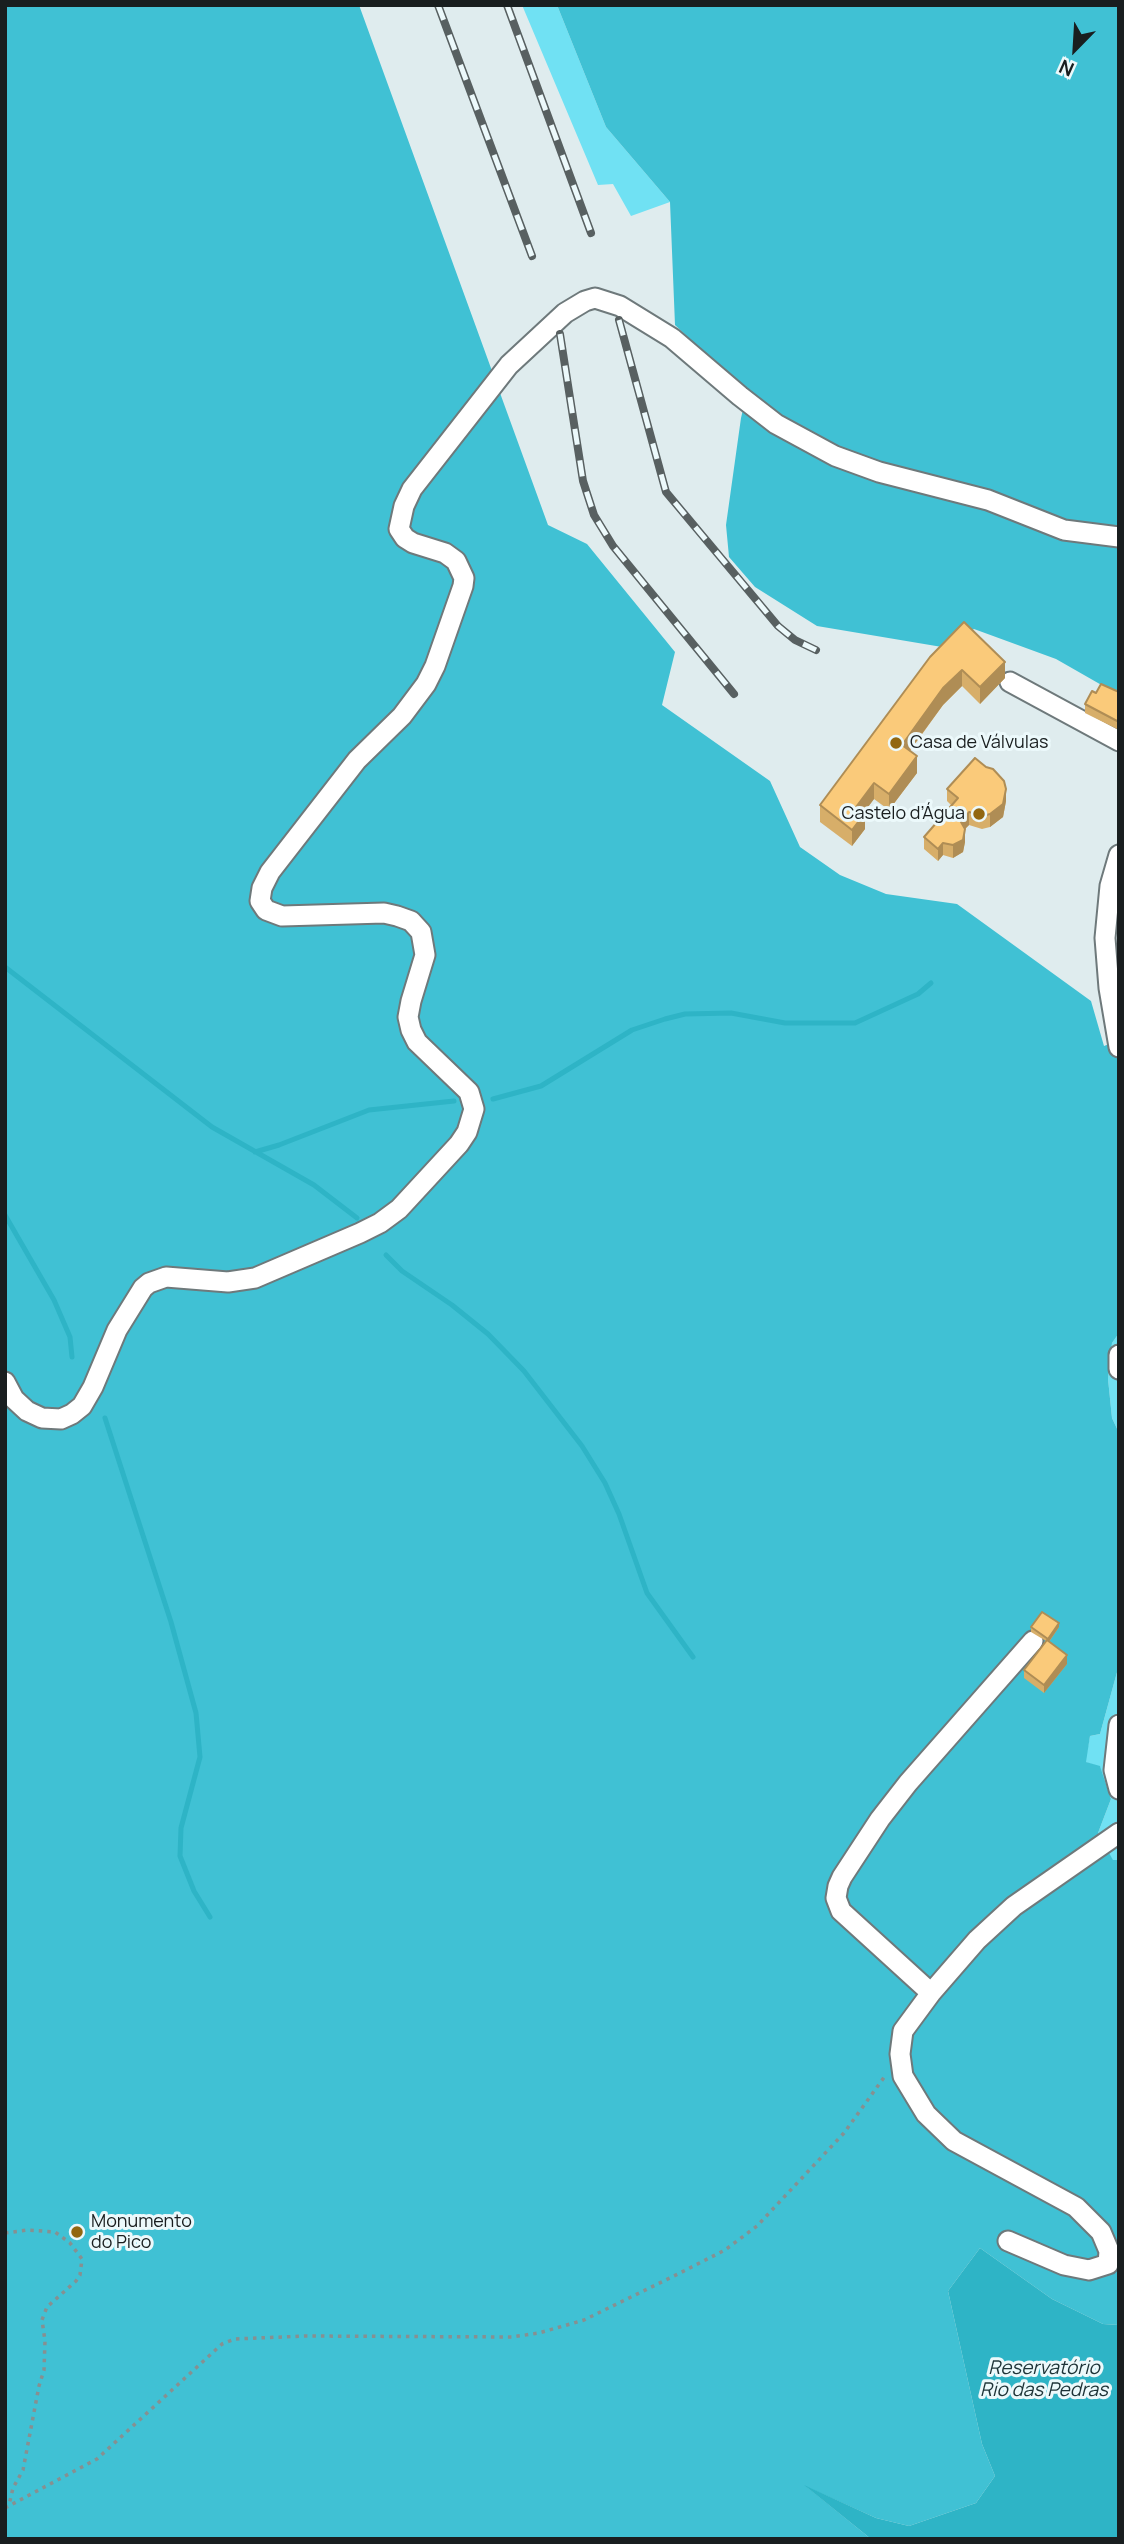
<!DOCTYPE html>
<meta charset="utf-8">
<style>
body{margin:0}
#map{position:relative;width:1124px;height:2544px;overflow:hidden;background:#dfecee;font-family:Manrope,sans-serif}
canvas{display:block}
.frame{position:absolute;inset:0;border:7px solid #191e1f;pointer-events:none}
.north{position:absolute;left:1040px;top:14px;width:70px;height:70px;-webkit-text-stroke:5px #ecf9fb;paint-order:stroke;rotate:204deg;font-size:19px;font-weight:700;line-height:28px;text-align:center;color:#191e1f}
.north::after{content:'';display:block;margin:auto;width:24px;height:32px;background:#191e1f;clip-path:polygon(50% 0,100% 100%,50% 72%,0 100%)}
</style>
<div id="map">
<canvas width="1124" height="2544"></canvas>
<div class="frame"></div>
<div class="north">N</div>
</div>
<script>
const context = document.querySelector('canvas').getContext('2d');
context.lineJoin = 'round';
function fill(path, color) {
  context.fillStyle = color;
  context.fill(path, 'evenodd');
}
function shape(rows) {
  const path = new Path2D();
  for (const r of rows) {
    path.moveTo(r[0], r[1]);
    for (let i = 2; i < r.length; i += 2) path.lineTo(r[i], r[i + 1]);
  }
  return path;
}
function strokePath(path, color, width, dash) {
  context.strokeStyle = color;
  context.lineWidth = width;
  context.lineCap = dash ? 'butt' : 'round';
  context.setLineDash(dash || []);
  context.stroke(path);
}
function write(font, color, halo, rows, align = 'center') {
  context.font = font + ' Manrope,sans-serif';
  context.lineWidth = 6;
  context.setLineDash([]);
  context.textBaseline = 'middle';
  context.strokeStyle = halo;
  context.fillStyle = color;
  for (const [text, x, y, turn = 0] of rows) {
    context.save();
    context.translate(x, y);
    context.rotate((+turn || 0) * Math.PI / 180);
    context.textAlign = isNaN(turn) ? turn : align;
    if (halo) context.strokeText(text, 0, 0);
    context.fillText(text, 0, 0);
    context.restore();
  }
}
fill(shape([
 [522,5,557,5,606,127,670,202,631,216,613,184,598,185],
 [1119,1333,1119,1433,1112,1418,1108,1379,1112,1343],
 [1119,1665,1119,1860,1113,1861,1098,1833,1111,1799,1100,1767,1085,1762,1090,1736,1100,1734]
]), '#70e1f3');
fill(shape([
 [5,5,359,5,548,525,587,544,675,652,662,705,770,781,800,847,840,875,886,894,957,904,1091,1001,1104,1046,1119,1040,1119,1333,1112,1343,1108,1379,1112,1418,1119,1433,1119,1665,1100,1734,1090,1736,1086,1762,1100,1766,1111,1799,1098,1833,1113,1860,1119,1860,1119,2325,1103,2324,1052,2299,980,2248,948,2291,982,2444,995,2476,976,2503,909,2526,876,2518,807,2487,871,2539,5,2539],
 [557,5,1119,5,1119,695,1056,659,974,629,942,647,817,626,755,587,729,557,726,525,741,418,747,393,675,325,670,202,606,127]
]), '#40c1d4');
fill(shape([
 [980,2248,1052,2299,1103,2324,1119,2325,1119,2539,871,2539,804,2485,876,2518,909,2526,976,2503,995,2476,982,2444,948,2291]
]), '#2eb4c6');
strokePath(shape([
 [5,967,212,1127,314,1185,357,1218],
 [493,1099,541,1086,632,1030,665,1019,685,1014,731,1013,785,1023,855,1023,918,994,931,983],
 [255,1152,279,1145,369,1110,454,1101],
 [5,1215,54,1300,70,1337,72,1357],
 [386,1255,402,1271,452,1305,488,1334,524,1371,582,1446,605,1483,619,1514,647,1593,693,1657],
 [105,1418,171,1622,196,1713,200,1757,181,1828,180,1856,194,1891,210,1917]
]), '#2eb4c6', 5);
const minor = shape([
 [1010,682,1119,741],
 [1119,855,1110,886,1105,938,1109,988,1119,1047],
 [1119,1355,1119,1369],
 [5,1382,14,1399,27,1411,42,1418,61,1419,72,1414,82,1406,93,1387,117,1330,143,1288,149,1283,166,1277,228,1282,255,1278,360,1233,380,1223,399,1209,459,1144,467,1132,474,1109,469,1092,417,1042,411,1030,408,1017,411,1001,425,955,421,932,411,921,397,916,384,913,282,916,266,910,260,901,262,888,270,872,357,760,402,716,426,684,435,666,463,586,464,578,456,561,445,553,413,543,405,538,399,529,404,506,412,489,509,365,565,313,585,301,595,298,620,306,672,338,740,396,776,424,835,456,879,472,988,500,1064,530,1119,537],
 [1119,1725,1114,1770,1119,1789],
 [931,1993,841,1911,836,1898,838,1886,842,1877,880,1819,908,1783,1033,1641],
 [1008,2241,1064,2265,1089,2270,1108,2264,1109,2251,1101,2232,1076,2207,954,2141,926,2114,903,2076,900,2054,903,2031,931,1993,977,1940,1014,1906,1119,1833]
]);
strokePath(minor, '#6e797b', 23);
strokePath(shape([
 [5,2233,28,2230,55,2232,70,2243,82,2259,80,2275,76,2281,47,2307,42,2320,45,2341,44,2370,39,2386,23,2470,13,2488,9,2505],
 [5,2508,97,2459,222,2344,235,2339,305,2336,512,2337,539,2333,584,2320,678,2274,725,2250,757,2226,844,2133,885,2076]
]), '#869091', 3.5, [3.5, 5]);
strokePath(minor, '#fff', 19);
const rail = shape([
 [438,5,532,256],
 [507,5,591,233],
 [619,320,666,492,778,626,795,640,816,650],
 [560,334,583,481,594,515,613,546,734,694]
]);
strokePath(rail, '#586061', 8);
strokePath(rail, '#ecf9fb', 5, [16]);
fill(shape([
 [930,657,1005,678,980,704,962,686,943,705,910,751,917,773,889,810,874,799,864,812,865,829,852,846,820,822,820,805],
 [1119,692,1119,730,1085,713,1085,704],
 [947,789,1006,801,1003,817,990,827,982,829,969,825,965,829,965,842,963,852,953,858,943,855,938,861,924,849,924,837,951,805,947,801],
 [1031,1627,1059,1627,1049,1642,1067,1664,1044,1693,1024,1678,1024,1670,1046,1641,1031,1632]
]), '#d7ae69');
fill(shape([
 [1005,662,1005,678,980,704,980,687],
 [962,670,962,686,943,705,902,761,902,745,943,688],
 [917,756,917,773,889,810,889,794],
 [874,783,874,799,856,823,856,807],
 [1006,789,1006,801,1003,817,990,827,990,814],
 [969,812,969,825,965,829,965,842,963,852,953,858,953,845,961,822],
 [865,813,865,829,852,846,852,830],
 [943,843,943,855,938,861,938,849],
 [1059,1623,1059,1627,1048,1643,1048,1639],
 [1067,1655,1067,1664,1044,1693,1044,1685]
]), '#af8d55');
const building = shape([
 [964,622,1005,662,980,687,962,670,943,688,902,745,917,756,889,794,874,783,856,807,865,813,852,830,820,805,930,657,964,622],
 [1101,684,1119,692,1119,722,1085,704,1092,691,1096,693,1101,684],
 [975,758,986,767,993,769,1004,781,1006,789,1003,804,990,814,982,816,969,812,961,822,965,829,963,840,953,845,943,843,938,849,924,837,958,798,947,789,975,758],
 [1042,1612,1059,1623,1048,1639,1031,1627,1042,1612],
 [1047,1640,1067,1655,1044,1685,1024,1670,1047,1640]
]);
fill(building, '#faca7a');
strokePath(building, '#af8d55', 2);
for (const [x, y, r, color] of [
 [896,743,7,"#926710"],
 [979,814,7,"#926710"],
 [77,2232,7,"#926710"]
]) {
  const dot = new Path2D();
  dot.arc(x, y, r, 0, 2 * Math.PI);
  context.fillStyle = color;
  context.fill(dot);
  strokePath(dot, '#ecf9fb', 2.5);
}
write('18px', '#191e1f', '#ecf9fb', [
 ["Casa de Válvulas",910,743],
 ["Castelo d’Água",965,814,"right"],
 ["Monumento",91,2222],
 ["do Pico",91,2243]
], 'left');
write('italic 19px', '#1d3337', '#ecf9fb', [
 ["Reservatório",1044,2369],
 ["Rio das Pedras",1044,2391]
]);
</script>
